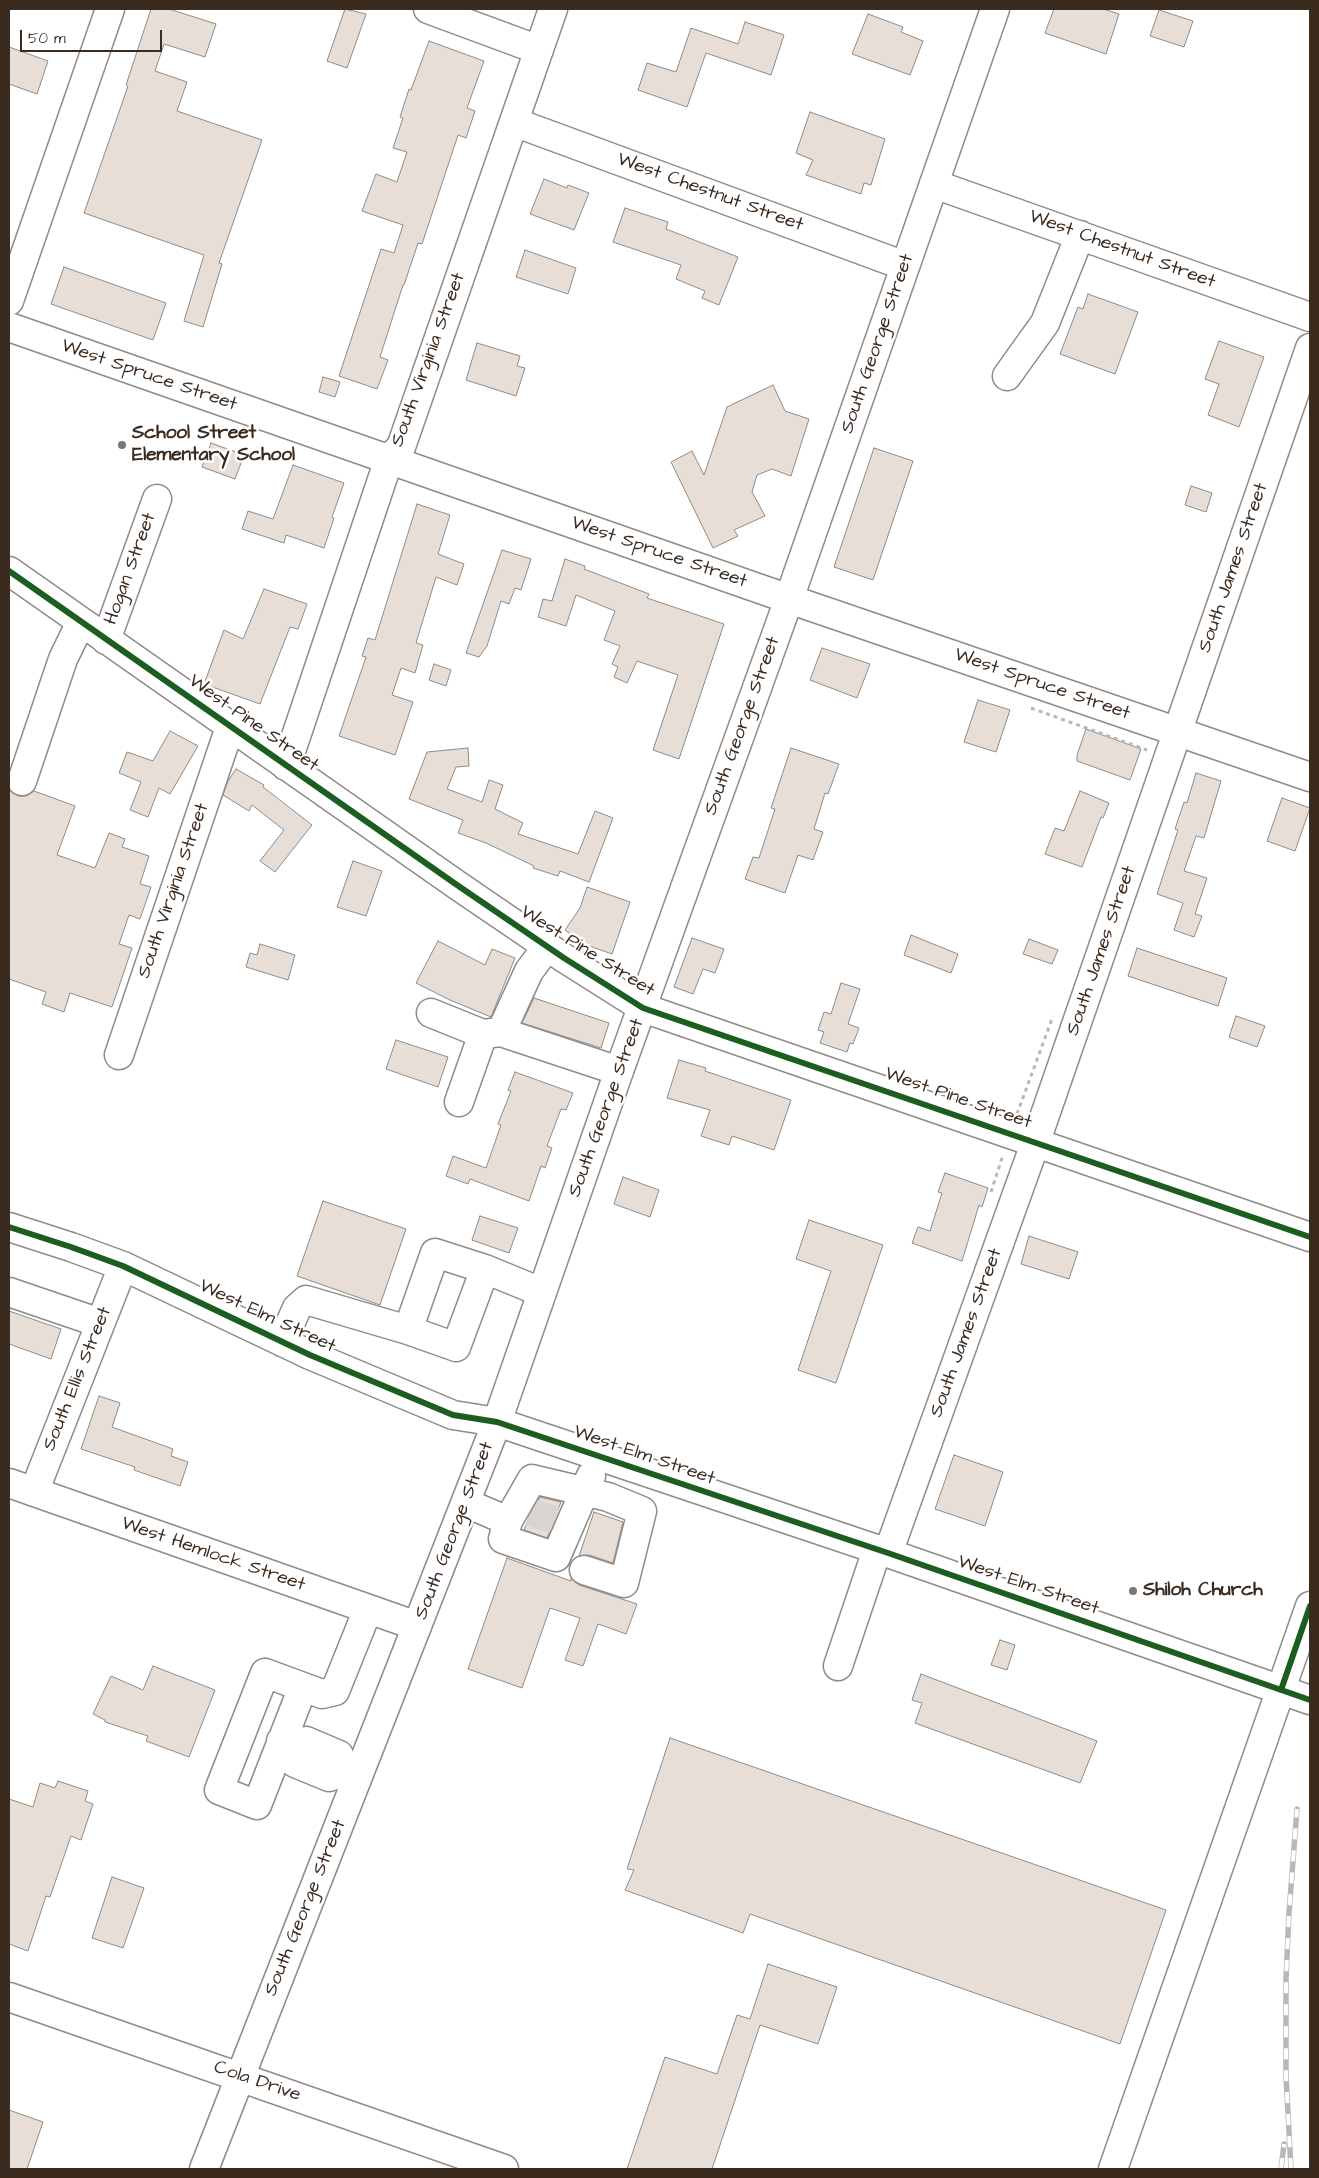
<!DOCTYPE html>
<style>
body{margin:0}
#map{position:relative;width:1319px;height:2178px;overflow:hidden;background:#fff;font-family:"Architects Daughter",sans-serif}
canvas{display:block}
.frame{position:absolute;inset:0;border:10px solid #3b2a1e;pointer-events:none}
.scale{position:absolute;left:20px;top:30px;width:142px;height:22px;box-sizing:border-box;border:2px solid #3b2a1e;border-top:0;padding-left:6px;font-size:15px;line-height:18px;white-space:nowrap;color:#3b2a1e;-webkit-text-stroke:4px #fff;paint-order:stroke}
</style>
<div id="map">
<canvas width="1319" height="2178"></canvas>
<div class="frame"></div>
<div class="scale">50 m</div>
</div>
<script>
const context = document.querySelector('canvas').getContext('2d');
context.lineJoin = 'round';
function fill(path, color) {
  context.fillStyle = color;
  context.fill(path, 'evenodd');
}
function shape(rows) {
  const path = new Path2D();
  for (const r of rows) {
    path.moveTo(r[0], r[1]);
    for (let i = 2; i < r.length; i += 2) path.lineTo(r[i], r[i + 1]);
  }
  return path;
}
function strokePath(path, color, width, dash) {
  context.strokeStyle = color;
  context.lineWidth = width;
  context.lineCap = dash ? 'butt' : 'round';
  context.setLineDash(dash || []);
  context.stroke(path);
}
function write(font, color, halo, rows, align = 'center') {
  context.font = font + ' "Architects Daughter",sans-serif';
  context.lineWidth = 5;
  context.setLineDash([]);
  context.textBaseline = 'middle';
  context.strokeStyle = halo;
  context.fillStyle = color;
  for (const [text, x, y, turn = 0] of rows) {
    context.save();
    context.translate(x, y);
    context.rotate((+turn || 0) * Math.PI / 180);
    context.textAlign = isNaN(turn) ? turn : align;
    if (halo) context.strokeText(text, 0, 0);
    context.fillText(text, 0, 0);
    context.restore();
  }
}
const building = shape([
 [151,9,169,9,216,24,205,57,164,44,155,71,187,82,177,111,262,140,219,263,222,264,203,327,184,321,204,255,84,213,128,86,126,85,151,9],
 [345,9,366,14,347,68,327,61,345,9],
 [1054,9,1103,9,1119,14,1106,54,1045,33,1054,9],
 [1159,10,1193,21,1184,47,1150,36,1159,10],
 [868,14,903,27,901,32,923,41,910,75,852,54,868,14],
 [745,22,784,35,771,75,706,53,687,107,638,90,647,63,676,72,691,28,738,44,745,22],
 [429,41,484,61,467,108,475,111,466,138,458,135,422,244,418,243,404,285,403,285,380,357,388,360,377,389,339,376,381,249,394,253,403,225,362,211,376,174,397,182,407,152,393,148,403,118,400,117,409,89,411,90,429,41],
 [9,47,48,61,37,94,9,84,9,47],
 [810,112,885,139,871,185,864,183,861,194,806,175,813,160,796,153,810,112],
 [544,179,567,188,568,185,589,193,574,230,530,214,544,179],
 [625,208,668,222,666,229,738,257,719,305,702,298,705,291,676,279,681,265,613,242,625,208],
 [525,250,576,268,568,294,516,277,525,250],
 [64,267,166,303,153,340,51,304,64,267],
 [1088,294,1138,312,1115,374,1060,354,1078,307,1083,309,1088,294],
 [1219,341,1264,357,1239,427,1208,415,1219,384,1205,379,1219,341],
 [477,343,520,356,517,366,525,368,516,396,466,380,477,343],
 [323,377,340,382,335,397,319,392,323,377],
 [773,385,785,411,809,419,791,476,772,469,757,475,752,492,765,516,734,530,738,536,713,548,671,462,692,451,704,475,727,407,773,385],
 [211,443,244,455,235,479,202,467,211,443],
 [874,448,913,461,873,580,834,567,874,448],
 [293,465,344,483,332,517,334,518,324,548,286,535,284,543,242,529,248,511,273,519,293,465],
 [1191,486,1212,493,1206,512,1185,505,1191,486],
 [417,504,450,515,438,554,464,564,457,585,436,577,416,643,423,645,415,673,401,668,392,695,413,702,395,755,339,736,366,657,362,656,368,638,375,640,417,504],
 [502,550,531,559,521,590,515,588,509,604,501,601,487,646,479,657,466,653,502,550],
 [565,559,585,566,584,569,649,594,647,598,724,624,679,759,653,750,678,675,637,661,627,683,614,677,618,667,612,664,620,646,604,640,615,611,576,595,566,626,538,617,543,599,552,601,565,559],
 [264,589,307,604,298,629,290,627,260,704,204,684,224,630,243,639,264,589],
 [822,648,870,664,857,698,810,680,822,648],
 [434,664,451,670,446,686,429,680,434,664],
 [978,700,1010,710,996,752,964,742,978,700],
 [1086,729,1141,749,1130,780,1077,761,1077,755,1086,729],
 [170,731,198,746,170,794,159,788,148,817,130,810,141,782,119,773,127,752,153,761,170,731],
 [468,748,469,766,456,767,447,789,482,802,489,780,503,785,495,809,523,823,518,834,578,854,595,811,613,818,589,882,560,871,558,876,533,868,534,866,486,843,458,833,463,820,409,799,427,752,468,748],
 [791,748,839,764,828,794,825,793,814,829,823,832,813,860,798,855,785,893,745,879,753,857,759,858,775,809,771,808,791,748],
 [236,769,264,785,263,787,312,825,275,872,260,861,284,830,252,805,249,811,223,795,228,781,236,769],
 [1196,773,1221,781,1204,838,1196,836,1184,871,1207,878,1195,914,1202,916,1194,937,1174,930,1183,903,1157,894,1178,830,1175,829,1184,802,1187,803,1196,773],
 [9,788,18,796,26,796,34,791,75,806,57,855,95,868,109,833,125,839,122,847,149,856,140,884,151,887,140,919,129,915,119,944,132,948,112,1007,70,993,64,1012,42,1004,46,992,9,979,9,788],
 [1080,791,1109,803,1103,818,1101,817,1082,867,1045,854,1055,828,1064,831,1080,791],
 [1282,798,1310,808,1295,851,1267,841,1282,798],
 [353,861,382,871,366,916,337,907,353,861],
 [587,887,630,902,612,954,584,944,565,930,580,908,587,887],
 [911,935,958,954,951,973,904,955,911,935],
 [692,938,724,949,715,973,703,969,693,994,674,987,692,938],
 [1029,939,1058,950,1052,964,1023,954,1029,939],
 [438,941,485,965,492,949,515,958,491,1017,450,1000,416,983,438,941],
 [260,944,295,955,288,980,246,967,250,953,257,955,260,944],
 [1137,948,1227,978,1218,1006,1128,976,1137,948],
 [841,983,860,989,848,1024,859,1028,853,1044,850,1043,847,1052,820,1043,824,1032,818,1030,824,1012,831,1014,841,983],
 [534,998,609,1023,601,1048,522,1023,534,998],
 [1236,1016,1265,1026,1257,1047,1229,1037,1236,1016],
 [396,1040,448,1057,438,1087,386,1069,396,1040],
 [679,1060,706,1068,705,1071,791,1100,774,1150,732,1136,729,1145,701,1136,710,1110,667,1098,679,1060],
 [515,1072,573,1093,566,1110,561,1109,547,1146,552,1148,545,1168,541,1166,529,1201,470,1179,468,1184,446,1176,453,1156,486,1168,501,1125,498,1124,511,1091,508,1090,515,1072],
 [945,1173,988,1188,982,1207,979,1205,962,1261,912,1243,918,1227,930,1231,942,1193,938,1192,945,1173],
 [623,1177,659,1190,650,1217,614,1204,623,1177],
 [323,1201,406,1229,380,1305,297,1276,323,1201],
 [480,1216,518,1228,509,1253,472,1240,480,1216],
 [809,1220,883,1245,836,1383,798,1370,831,1271,796,1259,809,1220],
 [1029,1236,1078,1252,1069,1279,1021,1264,1029,1236],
 [9,1311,61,1329,51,1359,9,1344,9,1311],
 [99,1396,120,1403,112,1427,173,1449,171,1456,188,1462,180,1486,134,1470,135,1467,81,1449,99,1396],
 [954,1455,1003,1472,985,1526,935,1509,954,1455],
 [540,1497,561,1502,547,1538,524,1530,530,1515,540,1497],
 [594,1512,623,1522,613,1563,589,1555,579,1556,594,1512],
 [507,1558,571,1581,571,1578,579,1585,637,1604,626,1634,598,1624,583,1666,565,1660,580,1618,550,1608,522,1688,468,1669,507,1558],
 [1000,1640,1015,1645,1007,1670,991,1665,1000,1640],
 [153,1666,215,1690,189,1757,146,1741,148,1736,105,1722,105,1720,93,1714,111,1676,143,1690,153,1666],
 [921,1674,1097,1741,1080,1783,915,1723,922,1703,912,1700,921,1674],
 [670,1738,1166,1910,1120,2044,750,1914,743,1933,625,1890,634,1870,627,1869,670,1738],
 [58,1781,88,1791,85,1801,93,1804,81,1840,71,1836,50,1897,46,1896,28,1951,9,1944,9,1799,33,1807,40,1783,55,1788,58,1781],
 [112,1877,144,1888,123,1948,92,1938,112,1877],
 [768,1964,837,1987,818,2044,760,2025,712,2169,627,2169,665,2057,717,2074,737,2015,750,2019,768,1964],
 [9,2110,43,2122,27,2169,9,2169,9,2110]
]);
fill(building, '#e7dfd7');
strokePath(building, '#8e8b88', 1);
strokePath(shape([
 [530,1512,555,1520]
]), '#d8d4d2', 28, [28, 14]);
const minor = shape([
 [428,9,539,50],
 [514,122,905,266],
 [934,184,1310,317],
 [9,301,110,9],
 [9,327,789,599,1310,777],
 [1007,376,1045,323,1080,235],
 [9,571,457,885,564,958,643,1008,1310,1237],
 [106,640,157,499],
 [286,766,389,459,401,447,553,9],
 [22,781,63,659,81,622],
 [431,1013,483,1034,501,1032,619,1071],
 [501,1032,529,971,547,947],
 [119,1055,230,727],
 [459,1102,483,1034],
 [9,1227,71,1247,123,1266,310,1355,453,1415,497,1422,888,1553,1310,1700],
 [9,1292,100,1323],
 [408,1330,456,1347,485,1269],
 [282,1342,297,1308,306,1300,408,1330,435,1253,485,1269,541,1292],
 [9,1483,417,1626],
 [34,1492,123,1266],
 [466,1503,508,1521,532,1479,608,1497,642,1511,624,1583,584,1570],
 [508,1521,503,1539,556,1557,591,1476],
 [888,1553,1036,1141,1310,348],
 [838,1666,877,1550],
 [265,1673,303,1687,257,1805,219,1790,265,1673],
 [303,1687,322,1694,335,1691,368,1609],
 [281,1741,292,1745,306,1741,339,1755,346,1771,329,1777,295,1763,292,1745],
 [9,1997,504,2169],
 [1113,2169,1310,1606]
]);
const major = shape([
 [204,2169,497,1422,619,1071,789,599,995,9]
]);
strokePath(minor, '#8e8b88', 31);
strokePath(major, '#8e8b88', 31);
strokePath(shape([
 [1031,708,1147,750],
 [1017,1114,1053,1016],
 [991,1192,1003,1155]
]), '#b9b8b6', 3, [4, 4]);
strokePath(minor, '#fff', 28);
strokePath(major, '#fff', 28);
const rail = shape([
 [1281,2169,1284,2144],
 [1291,2169,1286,2076,1286,1979,1289,1913,1297,1809]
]);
strokePath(rail, '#b9b8b6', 5.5);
strokePath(rail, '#fff', 4, [11]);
strokePath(shape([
 [9,571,457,885,564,958,643,1008,1310,1237],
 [9,1227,71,1247,123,1266,310,1355,453,1415,497,1422,888,1553,1310,1700],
 [1281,1690,1310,1606]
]), '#1b5e20', 6);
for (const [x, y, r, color] of [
 [122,445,5,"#80756d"],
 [1133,1591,5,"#80756d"]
]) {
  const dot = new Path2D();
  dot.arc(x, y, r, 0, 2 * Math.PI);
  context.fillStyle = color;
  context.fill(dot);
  strokePath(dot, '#fff', 2);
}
write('19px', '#3b2a1e', '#fff', [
 ["West Chestnut Street",710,193,20],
 ["West Chestnut Street",1122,250,20],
 ["South George Street",878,344,-71],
 ["South Virginia Street",429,360,-70],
 ["West Spruce Street",149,376,19],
 ["West Spruce Street",659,553,19],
 ["South James Street",1234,568,-71],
 ["Hogan Street",131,569,-70],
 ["West Spruce Street",1042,685,19],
 ["West Pine Street",253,724,35],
 ["South George Street",743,726,-70],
 ["South Virginia Street",174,891,-71],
 ["South James Street",1102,951,-71],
 ["West Pine Street",587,952,32],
 ["West Pine Street",958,1099,19],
 ["South George Street",607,1108,-70],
 ["West Elm Street",267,1317,25],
 ["South James Street",967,1333,-70],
 ["South Ellis Street",78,1379,-68],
 ["West Elm Street",644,1456,19],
 ["South George Street",455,1531,-69],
 ["West Hemlock Street",213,1555,19],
 ["West Elm Street",1028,1586,19],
 ["South George Street",306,1908,-68],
 ["Cola Drive",257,2082,19]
]);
write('bold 19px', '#3b2a1e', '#fff', [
 ["School Street",132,434],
 ["Elementary School",132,456],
 ["Shiloh Church",1143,1591]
], 'left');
</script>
